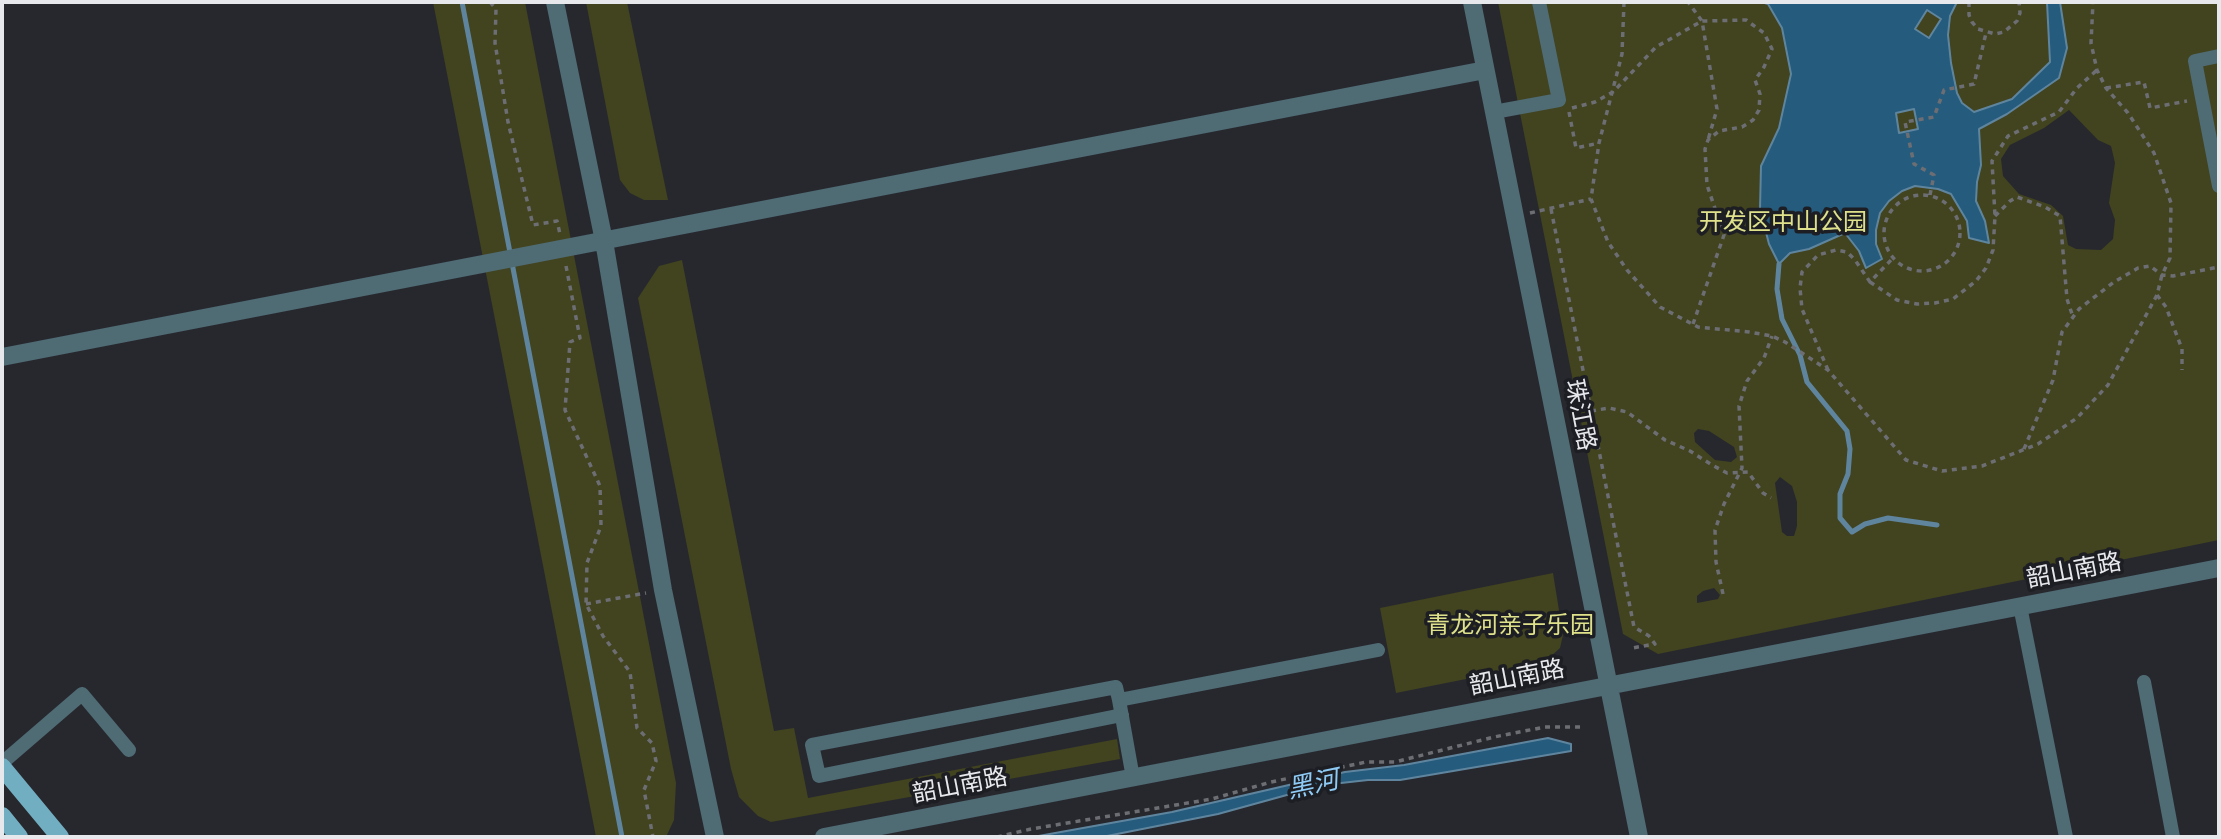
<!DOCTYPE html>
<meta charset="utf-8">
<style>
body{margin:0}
#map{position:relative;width:2221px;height:839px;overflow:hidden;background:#27282e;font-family:Montserrat,sans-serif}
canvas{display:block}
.frame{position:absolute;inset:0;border:4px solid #e7e8ec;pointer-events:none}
</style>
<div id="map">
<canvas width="2221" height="839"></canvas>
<div class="frame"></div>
</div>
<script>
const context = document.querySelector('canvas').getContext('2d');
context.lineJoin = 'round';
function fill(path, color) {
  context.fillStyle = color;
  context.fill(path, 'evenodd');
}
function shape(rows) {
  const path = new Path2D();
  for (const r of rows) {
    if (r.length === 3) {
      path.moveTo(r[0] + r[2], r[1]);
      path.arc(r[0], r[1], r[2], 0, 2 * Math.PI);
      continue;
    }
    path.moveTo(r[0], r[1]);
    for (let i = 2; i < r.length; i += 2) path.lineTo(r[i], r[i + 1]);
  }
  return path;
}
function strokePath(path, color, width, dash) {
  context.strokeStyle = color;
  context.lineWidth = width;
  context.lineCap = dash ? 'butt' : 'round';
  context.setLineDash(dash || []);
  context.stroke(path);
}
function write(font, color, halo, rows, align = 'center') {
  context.font = font + ' Montserrat,"Noto Sans SC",sans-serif';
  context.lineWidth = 7;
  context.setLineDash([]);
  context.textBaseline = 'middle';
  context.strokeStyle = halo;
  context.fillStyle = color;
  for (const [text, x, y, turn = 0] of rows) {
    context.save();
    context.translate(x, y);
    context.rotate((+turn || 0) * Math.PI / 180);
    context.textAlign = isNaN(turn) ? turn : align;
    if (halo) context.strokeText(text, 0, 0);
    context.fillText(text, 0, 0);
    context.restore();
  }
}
fill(shape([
 [433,2,525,2,676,783,674,820,666,837,596,837],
 [586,2,627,2,668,200,644,200,630,193,620,180],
 [1498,2,2219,2,2219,540,1658,654,1623,634],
 [2069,110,2098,140,2111,146,2115,163,2109,203,2115,220,2113,239,2101,250,2076,249,2068,245,2063,216,2051,205,2019,194,2003,176,2001,159,2010,145,2044,128],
 [1698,429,1709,431,1734,447,1737,457,1731,462,1715,460,1695,442,1694,433],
 [1780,477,1792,486,1797,502,1797,526,1794,536,1787,536,1782,532,1775,483],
 [1714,588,1720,595,1718,599,1697,603,1697,596,1703,591],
 [682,260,774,731,794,728,808,798,1117,739,1120,759,771,822,758,816,739,797,731,769,638,298,659,266],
 [1553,573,1563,635,1560,648,1548,659,1536,665,1396,693,1380,608]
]), '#42431f');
const water = shape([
 [1761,2,1957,2,1950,16,1948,35,1951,63,1957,93,1962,103,1974,112,2012,99,2050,62,2047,2,2060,2,2067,48,2059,78,2007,114,1979,129,1981,165,1977,182,1976,201,1985,221,1989,243,1969,238,1967,221,1951,194,1938,189,1915,186,1902,191,1889,201,1880,213,1876,230,1876,244,1882,259,1866,268,1859,251,1845,233,1809,249,1790,253,1779,264,1769,244,1760,209,1761,166,1779,128,1791,74,1782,28,1768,4,1761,2],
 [1927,10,1941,19,1929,38,1915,29,1927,10],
 [1914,109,1918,129,1899,133,1896,113,1914,109],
 [1548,738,1571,744,1571,751,1400,780,1368,780,1323,785,1218,814,1102,837,1033,837,1172,812,1345,772,1404,765,1548,738]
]);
fill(water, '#255b7d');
strokePath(water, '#5f859e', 2);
strokePath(shape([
 [462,2,622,837],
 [1779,264,1777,289,1782,319,1800,355,1807,382,1847,431,1850,449,1848,474,1840,494,1840,518,1852,532,1865,524,1888,518,1937,525]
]), '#5f859e', 5);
strokePath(shape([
 [490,2,496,9,495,43,508,122,533,225,557,221,560,234],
 [1624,2,1622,54,1599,143,1591,199,1608,242,1627,270,1660,307,1698,327,1749,332,1772,336,1785,342,1828,370,1906,460,1942,471,1982,466,2038,444,2077,418,2108,385,2157,295,2162,275,2170,258,2171,203,2154,153,2128,113,2106,88,2097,70,2091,43,2093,2],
 [1969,2,1969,15,1972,22,1978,29,1995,34,2004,32,2017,21,2020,13,2019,2],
 [2106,88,2144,82,2150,108,2187,101],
 [1572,108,1595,102,1613,92,1656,47,1702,21,1688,2],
 [1569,112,1576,148,1599,143],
 [1922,233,38],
 [1930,195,1934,175,1914,164,1905,122,1934,117,1944,90,1974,84,1986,33],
 [1551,209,1634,627,1649,636,1655,644,1632,648],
 [1530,213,1591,199],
 [1995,216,2010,201,2017,197,2045,207,2060,216,2067,299,2073,317],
 [566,266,580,338,570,342,565,410,600,486,601,526,587,563,586,604,603,636,630,672,637,728,652,743,656,761,644,790,653,837],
 [1870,282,1897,300,1917,304,1935,303,1953,299,1976,281,1986,268,1993,250,1995,216,1992,161,2008,136,2059,112,2077,88,2097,70],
 [2157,295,2166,307,2182,349,2182,370],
 [1693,324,1724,235,1707,185,1705,149,1708,140,1719,131,1742,127,1753,120,1759,110,1760,94,1755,80,1764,67,1772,49,1764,33,1746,20,1702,21,1717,109,1708,140],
 [1828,370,1802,309,1800,288,1802,272,1818,255,1836,250,1847,252,1855,260,1870,282,1893,258],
 [1591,411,1609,408,1627,412,1665,440,1690,451,1712,465,1727,473,1748,472,1763,493,1771,498],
 [2024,449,2053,380,2062,332,2079,309,2114,282,2138,268,2150,266,2162,275,2173,276,2219,267],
 [1723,594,1716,562,1715,530,1724,504,1742,468,1739,406,1747,381,1764,358,1772,336],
 [586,604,646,593],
 [997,837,1031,829,1212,799,1271,782,1366,762,1395,762,1494,737,1545,727,1584,727]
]), '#6d6e73', 3.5, [5, 5]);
strokePath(shape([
 [2219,56,2195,61,2219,186],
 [1494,112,1559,100,1539,2],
 [2020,606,2066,837],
 [2144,682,2173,837],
 [1119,700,1116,687,812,745,819,776,1122,715],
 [2,763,82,694,129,750],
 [1133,778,1119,700,1378,650]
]), '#4f6b74', 14);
strokePath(shape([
 [555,2,604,241,663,590,715,837],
 [1472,2,1639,837],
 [2,357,1485,70],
 [824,837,2219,568]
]), '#4f6b74', 18);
strokePath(shape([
 [2,767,60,837],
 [2,816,19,837]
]), '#72aec1', 18);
write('24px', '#dee18a', '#1d1e24', [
 ["开发区中山公园",1783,223],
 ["青龙河亲子乐园",1510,626]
]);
write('24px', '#e7e8ec', '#1d1e24', [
 ["珠江路",1580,415,79],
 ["韶山南路",2074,571,-11],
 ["韶山南路",1517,678,-11],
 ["韶山南路",960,786,-11]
]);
write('italic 26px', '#8ecbf6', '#1d1e24', [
 ["黑河",1313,785,-12]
]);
</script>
